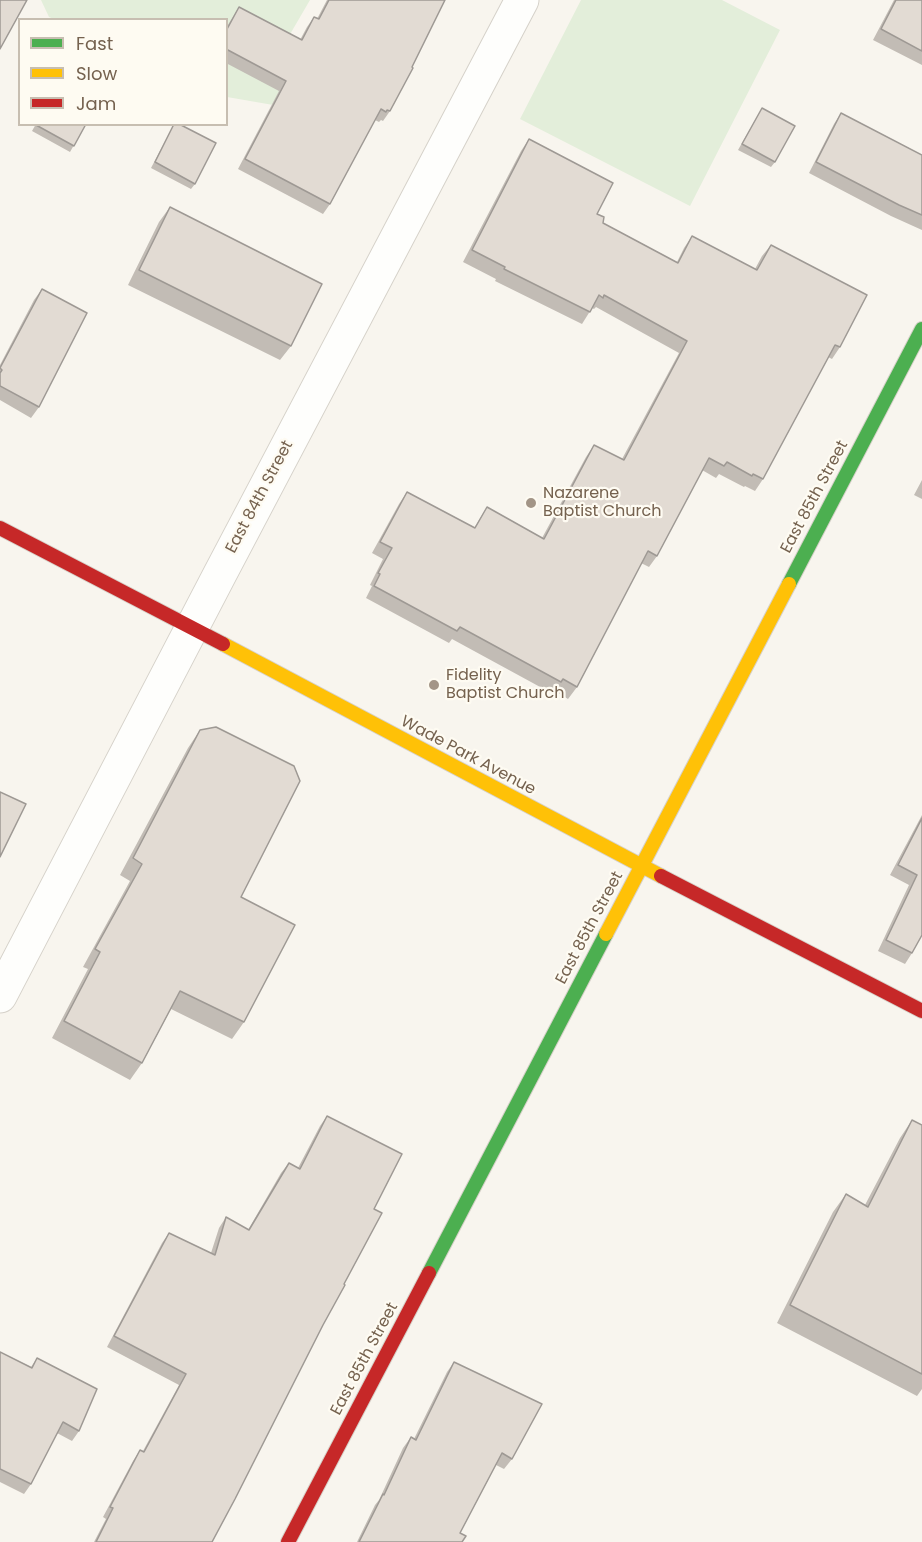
<!DOCTYPE html>
<style>
body{margin:0}
#map{position:relative;width:922px;height:1542px;overflow:hidden;background:#f8f5ee;font-family:Poppins,sans-serif}
canvas{display:block}
.legend{position:absolute;left:18px;top:18px;width:210px;height:108px;box-sizing:border-box;background:#fefbf2;border:2px solid #c7beb1;margin:0;padding:8px 10px;list-style:none;font-size:18px;color:#75624f}
.legend li{display:flex;align-items:center;gap:12px;height:30px}
.legend b{width:30px;border:2px solid #c7beb1}
</style>
<div id="map">
<canvas width="922" height="1542"></canvas>
<ul class="legend">
<li><b style="height:8px;background:#4caf50"></b>Fast</li>
<li><b style="height:8px;background:#ffc107"></b>Slow</li>
<li><b style="height:8px;background:#c62828"></b>Jam</li>
</ul>
</div>
<script>
const context = document.querySelector('canvas').getContext('2d');
context.lineJoin = 'round';
function fill(path, color) {
  context.fillStyle = color;
  context.fill(path, 'evenodd');
}
function shape(rows) {
  const path = new Path2D();
  for (const r of rows) {
    path.moveTo(r[0], r[1]);
    for (let i = 2; i < r.length; i += 2) path.lineTo(r[i], r[i + 1]);
  }
  return path;
}
function strokePath(path, color, width, dash) {
  context.strokeStyle = color;
  context.lineWidth = width;
  context.lineCap = dash ? 'butt' : 'round';
  context.setLineDash(dash || []);
  context.stroke(path);
}
function write(font, color, halo, rows, align = 'center') {
  context.font = font + ' Poppins,sans-serif';
  context.lineWidth = 4.5;
  context.setLineDash([]);
  context.textBaseline = 'middle';
  context.strokeStyle = halo;
  context.fillStyle = color;
  for (const [text, x, y, turn = 0] of rows) {
    context.save();
    context.translate(x, y);
    context.rotate((+turn || 0) * Math.PI / 180);
    context.textAlign = isNaN(turn) ? turn : align;
    if (halo) context.strokeText(text, 0, 0);
    context.fillText(text, 0, 0);
    context.restore();
  }
}
fill(shape([
 [41,0,310,0,282,48,279,106,227,97,226,20,54,19,49,17],
 [581,0,722,0,780,30,690,206,520,119]
]), '#e3eeda');
const street = shape([
 [0,996,221,572,522,0]
]);
const fast = shape([
 [789,584,922,329],
 [429,1273,606,934]
]);
const slow = shape([
 [223,644,661,876],
 [606,934,789,584]
]);
const jam = shape([
 [0,528,223,644],
 [661,876,922,1011],
 [288,1542,429,1273]
]);
strokePath(street, '#d5d1c9', 35);
strokePath(fast, '#d6d1c9', 16);
strokePath(slow, '#d6d1c9', 16);
strokePath(jam, '#d6d1c9', 16);
strokePath(street, '#fefefc', 33);
strokePath(fast, '#4caf50', 14);
strokePath(slow, '#ffc107', 14);
strokePath(jam, '#c62828', 14);
fill(shape([
 [327,0,445,0,390,111,383,121,381,120,379,122,375,120,330,204,323,214,238,169,279,91,226,63,226,28,239,7,300,40,307,27,314,17,317,19],
 [894,0,922,0,922,65,873,40],
 [762,108,775,162,771,167,738,150],
 [841,113,922,155,922,230,891,216,809,173,834,124],
 [36,124,86,124,70,152,32,131],
 [174,124,195,184,191,189,151,168],
 [529,139,597,214,603,223,677,262,684,248,692,236,755,269,762,256,771,245,840,347,832,359,828,357,763,479,755,491,745,486,744,487,719,474,716,478,702,470,657,556,649,567,641,563,577,687,568,699,555,691,553,694,452,639,449,643,366,598,372,586,370,585,383,559,372,553,399,504,407,492,474,528,487,507,542,538,586,457,594,445,622,459,679,353,596,307,594,309,592,308,582,324,495,281,496,279,463,262,521,151],
 [170,207,291,346,280,360,128,285,159,222],
 [42,289,39,407,31,418,0,400,0,365,34,300],
 [922,480,922,499,914,495],
 [200,730,241,897,244,1022,232,1039,171,1009,142,1063,130,1080,52,1038,88,969,83,967,130,881,120,875,188,748],
 [922,815,922,935,912,953,905,964,878,951,909,885,890,875],
 [327,1116,374,1209,323,1325,212,1542,94,1542,106,1519,103,1517,133,1461,140,1450,143,1451,179,1385,107,1347,162,1243,169,1233,211,1253,219,1228,226,1217,248,1230,281,1173,289,1163,298,1168,320,1126],
 [912,1120,922,1125,922,1389,917,1396,777,1323,833,1212,846,1194,865,1205,900,1138],
 [0,1352,31,1367,37,1358,79,1431,72,1441,57,1433,31,1484,24,1494,0,1482],
 [454,1362,512,1459,504,1469,496,1465,460,1533,462,1542,357,1542,375,1505,379,1500,403,1448,411,1437,414,1439,447,1372]
]), '#c2bcb5');
const building = shape([
 [0,0,27,0,0,49,0,0],
 [329,0,445,0,412,67,413,68,390,111,387,110,386,112,381,109,330,204,245,159,286,81,226,49,226,31,239,7,302,40,314,17,319,19,329,0],
 [896,0,922,0,922,51,881,29,896,0],
 [762,108,795,126,775,162,742,144,762,108],
 [841,113,922,155,922,215,899,205,816,162,841,113],
 [37,124,86,124,74,146,36,125,37,124],
 [174,124,179,124,216,143,195,184,155,162,174,124],
 [529,139,613,183,597,214,604,217,603,223,678,263,692,236,757,270,771,245,867,295,840,347,835,345,763,479,753,474,752,476,727,462,724,466,709,458,657,556,648,551,577,687,563,679,561,682,460,627,457,631,374,586,380,574,378,573,392,548,380,542,407,492,475,528,487,507,544,539,594,445,624,460,687,341,604,295,603,298,599,295,590,312,504,269,505,267,472,250,529,139],
 [170,207,322,284,291,346,139,270,170,207],
 [42,289,87,313,39,407,0,386,0,373,2,370,0,368,42,289],
 [216,727,294,766,300,781,241,897,295,925,244,1022,180,991,142,1063,64,1021,100,952,95,949,142,864,133,858,200,730,216,727],
 [0,792,26,804,0,857,0,792],
 [922,818,922,935,912,953,886,940,917,875,898,865,922,818],
 [327,1116,402,1154,374,1209,382,1213,344,1284,345,1285,323,1325,235,1499,212,1542,96,1542,113,1508,110,1507,140,1450,144,1452,186,1374,114,1336,169,1233,215,1255,226,1217,249,1230,289,1163,300,1169,327,1116],
 [912,1120,922,1125,922,1374,790,1305,846,1194,868,1207,912,1120],
 [0,1352,32,1368,37,1358,97,1389,79,1431,63,1422,31,1484,0,1469,0,1352],
 [454,1362,542,1404,512,1459,502,1453,460,1533,466,1536,462,1542,359,1542,383,1494,384,1495,411,1437,416,1440,454,1362]
]);
fill(building, '#e2dbd3');
strokePath(building, '#9e9994', 1.5);
for (const [x, y, r, color] of [
 [531,503,6,"#a39587"],
 [434,685,6,"#a39587"]
]) {
  const dot = new Path2D();
  dot.arc(x, y, r, 0, 2 * Math.PI);
  context.fillStyle = color;
  context.fill(dot);
  strokePath(dot, '#fefbf2', 2);
}
write('16px', '#75624f', '#fefbf2', [
 ["Nazarene",543,494],
 ["Baptist Church",543,512],
 ["Fidelity",446,676],
 ["Baptist Church",446,694]
], 'left');
write('16px', '#75624f', '#fefbf2', [
 ["East 84th Street",260,497,-62],
 ["East 85th Street",815,497,-62],
 ["Wade Park Avenue",468,756,28],
 ["East 85th Street",590,928,-62],
 ["East 85th Street",365,1359,-62]
]);
</script>
